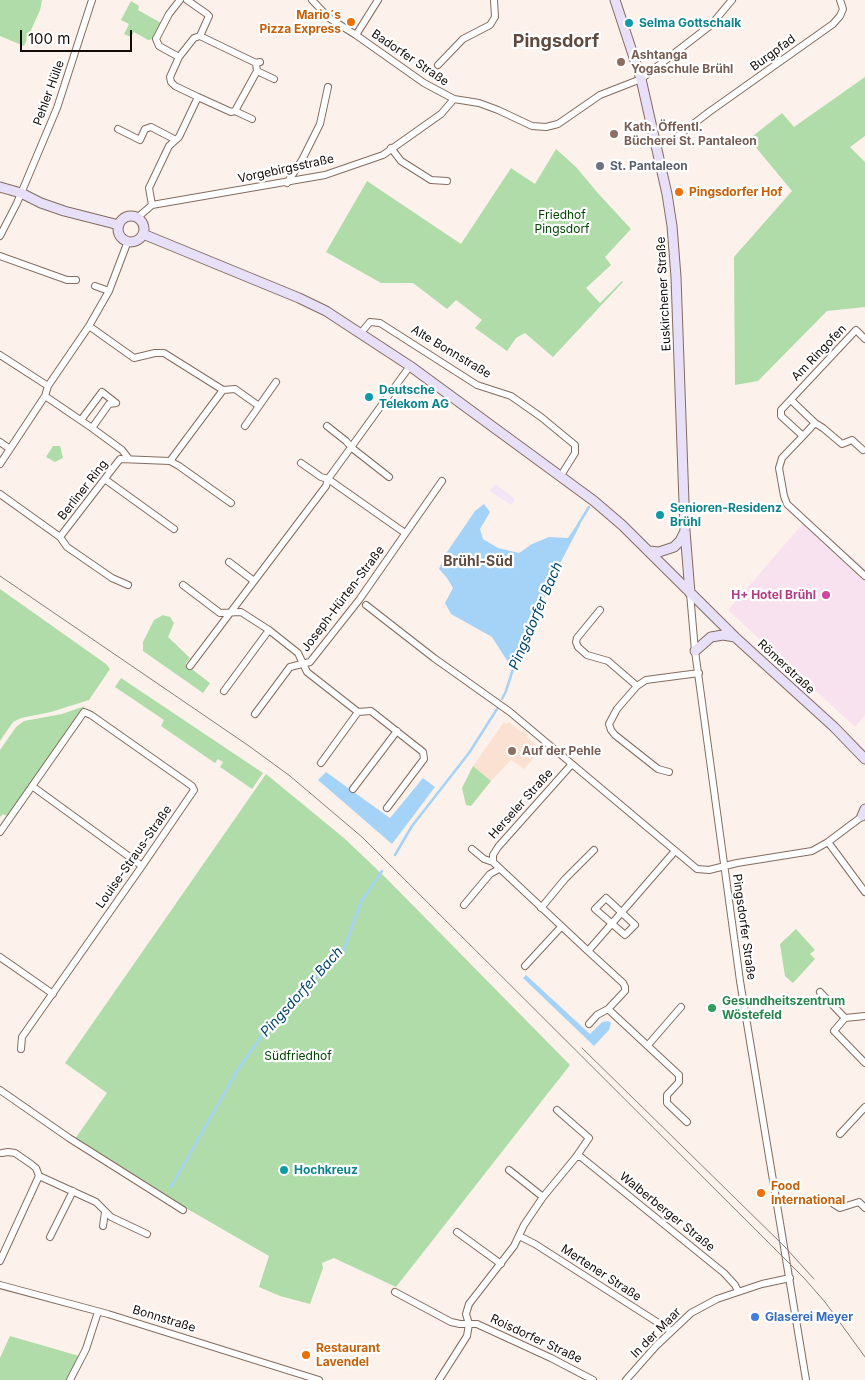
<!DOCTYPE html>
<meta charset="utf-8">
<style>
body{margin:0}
#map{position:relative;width:865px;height:1380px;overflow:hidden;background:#fcf1eb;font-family:Inter,sans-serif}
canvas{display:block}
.scale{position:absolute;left:20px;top:30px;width:112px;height:22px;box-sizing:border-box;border:2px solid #130b06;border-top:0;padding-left:6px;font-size:15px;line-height:18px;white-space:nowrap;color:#130b06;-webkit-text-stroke:4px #fff;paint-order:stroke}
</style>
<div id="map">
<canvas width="865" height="1380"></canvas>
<div class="scale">100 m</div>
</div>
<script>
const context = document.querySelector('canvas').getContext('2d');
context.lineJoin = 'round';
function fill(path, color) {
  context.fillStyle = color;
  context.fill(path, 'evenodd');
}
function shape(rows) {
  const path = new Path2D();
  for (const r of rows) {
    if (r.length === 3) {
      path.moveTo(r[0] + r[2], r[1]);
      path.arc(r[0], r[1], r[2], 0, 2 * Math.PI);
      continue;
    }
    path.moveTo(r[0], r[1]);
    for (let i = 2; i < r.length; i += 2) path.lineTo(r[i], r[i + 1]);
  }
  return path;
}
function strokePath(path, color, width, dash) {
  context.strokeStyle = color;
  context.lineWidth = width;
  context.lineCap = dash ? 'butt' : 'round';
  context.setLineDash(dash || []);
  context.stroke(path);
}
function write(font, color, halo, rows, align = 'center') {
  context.font = font + ' Inter,sans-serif';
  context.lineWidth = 4.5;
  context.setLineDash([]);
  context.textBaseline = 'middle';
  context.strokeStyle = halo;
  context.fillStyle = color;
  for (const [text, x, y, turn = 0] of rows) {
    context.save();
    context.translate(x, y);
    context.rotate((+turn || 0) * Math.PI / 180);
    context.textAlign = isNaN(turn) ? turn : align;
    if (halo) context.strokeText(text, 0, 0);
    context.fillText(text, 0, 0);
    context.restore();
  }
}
fill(shape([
 [807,519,865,568,865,715,855,727,728,610]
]), '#f9e2ef');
fill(shape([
 [495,484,515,499,511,505,490,491]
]), '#f3e4f6');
fill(shape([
 [504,722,506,724,509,722,521,732,523,730,528,735,527,737,541,750,524,769,511,760,491,781,473,766]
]), '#fbe1d1');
fill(shape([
 [0,0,42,0,40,10,24,46,0,36],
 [131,1,139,6,138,10,161,23,153,39,148,40,134,32,131,37,124,34,129,24,121,20],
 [865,77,865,136,850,147,865,162,865,307,827,311,758,381,735,385,734,257,792,191,749,139,782,113,794,127],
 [556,149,576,167,596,191,631,229,605,257,611,265,586,288,600,303,622,281,623,282,553,357,525,333,516,338,507,351,475,328,482,320,456,300,447,309,413,283,381,283,326,252,367,181,461,244,511,168,535,184],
 [53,446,60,446,63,458,55,462,46,457],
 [0,589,106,664,110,669,89,700,51,712,21,718,13,722,0,741],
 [163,615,170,617,174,623,168,637,190,658,185,664,210,683,203,693,143,651,143,642,154,620],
 [121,678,263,773,252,789,220,767,223,762,218,759,215,763,161,726,164,720,115,687],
 [85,706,7,816,3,814,0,817,0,750,16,727,24,721,62,714],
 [473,766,491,781,471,806,466,805,462,788],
 [266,774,344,838,385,877,570,1065,396,1287,334,1258,322,1263,323,1268,310,1304,280,1296,259,1287,269,1256,165,1196,75,1139,107,1093,65,1063],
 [796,929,815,950,810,954,815,959,793,983,785,976,780,944],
 [10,1336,79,1356,66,1380,0,1380,0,1358]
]), '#afdca9');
fill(shape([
 [484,504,490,512,480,529,483,539,498,548,519,553,532,544,549,537,568,538,578,523,580,525,553,577,513,670,492,637,451,614,445,603,453,588,447,578,439,569,445,555,475,511],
 [326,772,390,818,423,778,435,787,392,844,318,780],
 [526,975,590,1034,602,1022,608,1021,611,1023,609,1030,594,1046,523,978]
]), '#a4d3f7');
strokePath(shape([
 [578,525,589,507],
 [502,699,506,691,514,666],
 [395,855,412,826,469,753,497,709],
 [171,1187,237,1071,270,1024,344,949,361,902,382,871]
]), '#a4d3f7', 2.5);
const street = shape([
 [187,0,207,14,209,16,200,36],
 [312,0,329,18,356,35,424,83,454,99,479,103,498,110,532,126,546,127,558,124,600,95,641,79,711,25,732,0],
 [356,35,378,0],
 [179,57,159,46,156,39,169,14,180,0],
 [438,65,463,39,490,25,495,17,494,0],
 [257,71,274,79],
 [198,97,175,86,171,82,170,77,179,57,194,38,200,36,256,63],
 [235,111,252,119],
 [118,129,140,140,145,129,151,127,174,139],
 [679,135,709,112,833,24,840,16,843,9,840,0],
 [391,148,401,161,431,180,447,181],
 [287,183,302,160,320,124,328,87],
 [152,205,149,188,169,146,179,137,198,97,231,112,235,111,257,71,256,63,260,62],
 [137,218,152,205,325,175,383,155,441,114,454,99],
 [0,236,17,203,57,108,92,0],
 [0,256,67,280,76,280],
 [95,286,109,291],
 [89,326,134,358,155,353,164,353,223,390,235,389,259,406],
 [360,334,370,322,380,323,477,385,511,396,541,417,575,445,575,453,560,477],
 [865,339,856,330,781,410,781,416,803,436,782,458,779,468,784,496,787,504,865,576],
 [0,355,48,386],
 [45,396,92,428,122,450,129,459],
 [791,400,815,423,803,436],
 [81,420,102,392,116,403],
 [815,423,823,428,842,444,852,440,863,450],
 [245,426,276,382],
 [327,426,346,441,352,448,389,477],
 [92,428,109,404,116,403],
 [0,442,10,449],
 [170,461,179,466,231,503],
 [301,463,321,477,328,479,405,533],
 [0,464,45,396,48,386,89,326,109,291,128,241],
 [106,480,174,529],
 [0,494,60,537,120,459,170,461,223,390],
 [60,537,67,547,112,578,128,585],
 [229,562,254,581],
 [183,585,220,613,241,612,269,630,298,653,307,672,358,712,371,711,423,752,424,759,387,808],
 [690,593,695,651,740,981,806,1380],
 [366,605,434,658,510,712,697,869,709,870,737,863,812,851,828,842,864,815],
 [600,610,577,638,576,642,578,647,587,655,608,661,637,686],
 [190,666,326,486,328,479,410,366],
 [224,691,269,630],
 [255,714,290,667,310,662,359,600,442,481],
 [321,763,358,712],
 [572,764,498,847,493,855,493,862,588,951],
 [669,772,658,769,615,735,611,730,609,724,617,709,637,686,646,680,699,673],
 [32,786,142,866],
 [353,789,397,731],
 [0,832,84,712,91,715,192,786,194,790,142,866,22,1037,21,1049],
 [828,842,865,892],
 [472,849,484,859,493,862],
 [675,851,588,951,623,983,625,987,625,991,608,1009,679,1075,679,1082,667,1095,667,1103,687,1122],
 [606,898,635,925,625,935,595,909,606,898],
 [464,905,490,874,499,869],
 [541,908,565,879,594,850],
 [0,957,53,994],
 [525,966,561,927],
 [820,992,845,1018],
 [865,1016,845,1018,834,1031,865,1063],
 [589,1024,597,1015,608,1009],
 [648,1045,681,1007],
 [0,1090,69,1138,183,1210],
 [840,1134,865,1107],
 [576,1157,581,1157,724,1273,735,1285,738,1291],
 [509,1170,543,1197],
 [39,1176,96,1202,111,1217,147,1234],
 [832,1203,840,1208,859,1202,865,1208],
 [103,1226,105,1212],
 [457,1232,501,1264],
 [519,1236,535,1244,671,1331],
 [50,1237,73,1191],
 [0,1261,39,1176,36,1168,31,1164,15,1153,8,1152,2,1153],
 [0,1285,108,1314,319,1380],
 [395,1292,451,1322,460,1324,477,1324,551,1358,593,1380],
 [70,1380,86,1349,98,1312],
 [439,1380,467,1336,469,1324,466,1314,469,1304,514,1246,524,1225,543,1197,576,1157,589,1138,557,1110],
 [626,1380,656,1346,691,1313,717,1299,762,1284,790,1278]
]);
const secondary = shape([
 [615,0,641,79,667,194,672,226,676,277,685,531,690,593],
 [0,187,21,193,41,203,64,211,119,225],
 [131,229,13],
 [143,234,299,298,326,311,410,366,470,410,594,501,622,525,735,637,834,727,865,759],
 [649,551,659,552,674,547,680,541,685,531],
 [695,651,711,637,723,635,735,637],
 [862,816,865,809]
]);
strokePath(street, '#836c5f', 8);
strokePath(secondary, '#836c5f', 11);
strokePath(street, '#fff', 6);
strokePath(secondary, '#e8e0f9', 9);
strokePath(shape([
 [0,576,249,746,290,776,362,837,804,1278,825,1302,865,1357],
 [582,1048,785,1247,814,1279]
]), '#877e78', 1);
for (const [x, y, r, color] of [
 [351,22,5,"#e8710a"],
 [629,23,5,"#0f9aa8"],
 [621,62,5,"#8d6e63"],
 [614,134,5,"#8d6e63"],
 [600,166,5,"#6b7280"],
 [679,192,5,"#e8710a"],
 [369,397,5,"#0f9aa8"],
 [660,515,5,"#0f9aa8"],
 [826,595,5,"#d1479c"],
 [512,751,5,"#8d6e63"],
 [712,1008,5,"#2e9e5b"],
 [284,1170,5,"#0f9aa8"],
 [761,1193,5,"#e8710a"],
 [755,1317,5,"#3f7fe0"],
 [306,1355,5,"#e8710a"]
]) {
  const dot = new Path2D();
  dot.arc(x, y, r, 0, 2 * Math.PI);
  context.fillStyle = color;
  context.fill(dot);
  strokePath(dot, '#fff', 2);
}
write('bold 12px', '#c56008', '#fff', [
 ["Mario´s",341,15,"right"],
 ["Pizza Express",341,29,"right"],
 ["Pingsdorfer Hof",689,192],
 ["Food",771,1186],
 ["International",771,1200],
 ["Restaurant",316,1348],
 ["Lavendel",316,1362]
], 'left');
write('bold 12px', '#0d838f', '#fff', [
 ["Selma Gottschalk",639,23],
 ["Deutsche",379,390],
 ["Telekom AG",379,404],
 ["Senioren-Residenz",670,508],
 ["Brühl",670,522],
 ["Hochkreuz",294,1170]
], 'left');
write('12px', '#130b06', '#fff', [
 ["Burgpfad",773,53,-36],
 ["Badorfer Straße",410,58,34],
 ["Pehler Hülle",49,93,-70],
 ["Vorgebirgsstraße",286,169,-12],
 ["Euskirchener Straße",664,294,-93],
 ["Alte Bonnstraße",451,352,31],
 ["Am Ringofen",819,353,-46],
 ["Berliner Ring",83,490,-52],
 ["Joseph-Hürten-Straße",343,599,-53],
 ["Römerstraße",786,667,43],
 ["Herseler Straße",521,804,-48],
 ["Louise-Straus-Straße",134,857,-55],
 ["Pingsdorfer Straße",744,927,82],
 ["Walberberger Straße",667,1212,39],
 ["Mertener Straße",601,1273,33],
 ["Bonnstraße",164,1319,17],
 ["In der Maar",656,1333,-45],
 ["Roisdorfer Straße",536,1339,25]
]);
write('bold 12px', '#785e54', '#fff', [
 ["Ashtanga",631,55],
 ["Yogaschule Brühl",631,69],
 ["Kath. Öffentl.",624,127],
 ["Bücherei St. Pantaleon",624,141],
 ["Auf der Pehle",522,751]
], 'left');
write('bold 12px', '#5b616d', '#fff', [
 ["St. Pantaleon",610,166]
], 'left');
write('12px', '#004500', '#fff', [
 ["Friedhof",562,215],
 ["Pingsdorf",562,229],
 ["Südfriedhof",298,1056]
]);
write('bold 12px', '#b23c85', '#fff', [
 ["H+ Hotel Brühl",816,595]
], 'right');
write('bold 12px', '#27864d', '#fff', [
 ["Gesundheitszentrum",722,1001],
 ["Wöstefeld",722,1015]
], 'left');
write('bold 12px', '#366cbe', '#fff', [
 ["Glaserei Meyer",765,1317]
], 'left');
write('bold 14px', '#5f4a3d', '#fff', [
 ["Brühl-Süd",478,562]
]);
write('italic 14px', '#00456b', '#fff', [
 ["Pingsdorfer Bach",536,616,-67],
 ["Pingsdorfer Bach",302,992,-48]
]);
write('bold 18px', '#5f4a3d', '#fff', [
 ["Pingsdorf",556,42]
]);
</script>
